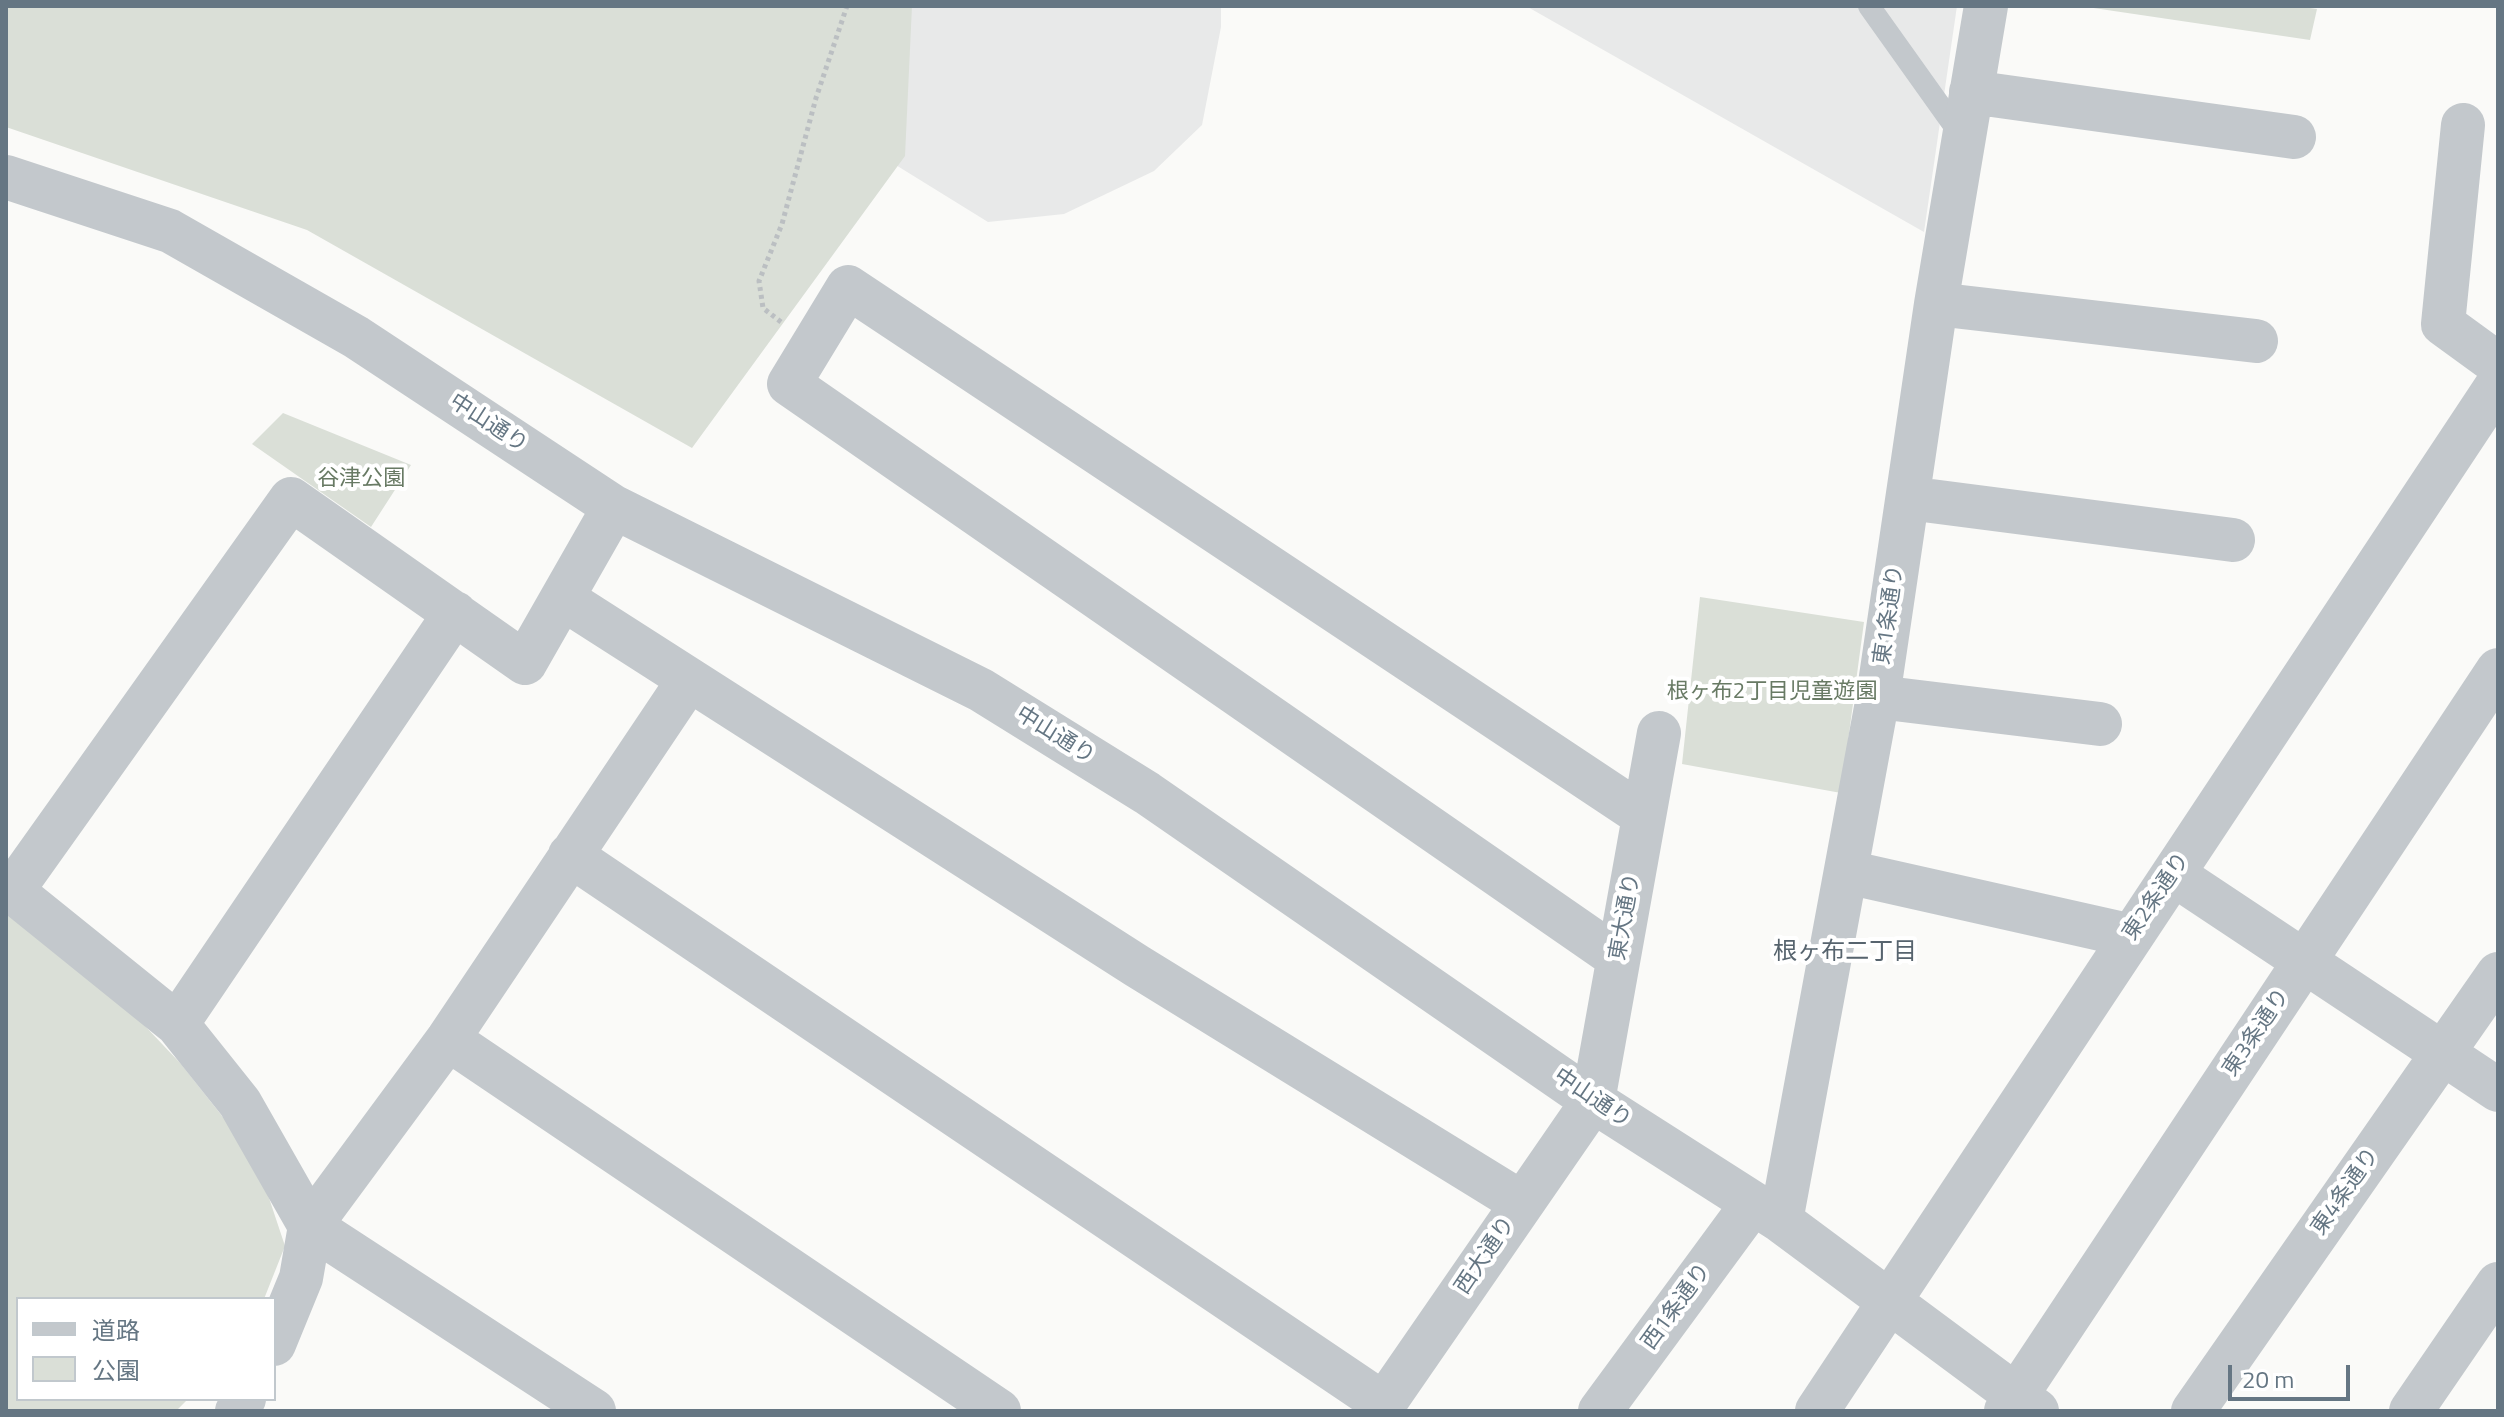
<!DOCTYPE html>
<meta charset="utf-8">
<style>
body{margin:0}
#map{position:relative;width:2504px;height:1417px;overflow:hidden;background:#fafaf8;font-family:"Titillium Web","Noto Sans JP",sans-serif}
canvas{display:block}
.frame{position:absolute;inset:0;border:8px solid #657683;pointer-events:none}
.legend{position:absolute;left:16px;top:1297px;width:260px;height:104px;box-sizing:border-box;background:#fff;border:2px solid #c1c8cd;margin:0;padding:10px 14px;list-style:none;font-size:24px;color:#657683}
.legend li{display:flex;align-items:center;gap:16px;height:40px}
.legend b{width:40px;border:2px solid #c1c8cd}
.scale{position:absolute;left:2228px;top:1365px;width:122px;height:36px;box-sizing:border-box;border:4px solid #657683;border-top:0;padding-left:10px;font-size:24px;line-height:28px;white-space:nowrap;color:#657683;-webkit-text-stroke:6px #fff;paint-order:stroke}
</style>
<div id="map">
<canvas width="2504" height="1417"></canvas>
<div class="frame"></div>
<ul class="legend">
<li><b style="height:10px;background:#c3c8cc"></b>道路</li>
<li><b style="height:22px;background:#dadfd7"></b>公園</li>
</ul>
<div class="scale">20 m</div>
</div>
<script>
const context = document.querySelector('canvas').getContext('2d');
context.lineJoin = 'round';
function fill(path, color) {
  context.fillStyle = color;
  context.fill(path, 'evenodd');
}
function shape(rows) {
  const path = new Path2D();
  for (const r of rows) {
    path.moveTo(r[0], r[1]);
    for (let i = 2; i < r.length; i += 2) path.lineTo(r[i], r[i + 1]);
  }
  return path;
}
function strokePath(path, color, width, dash) {
  context.strokeStyle = color;
  context.lineWidth = width;
  context.lineCap = dash ? 'butt' : 'round';
  context.setLineDash(dash || []);
  context.stroke(path);
}
function write(font, color, halo, rows, align = 'center') {
  context.font = font + ' "Titillium Web","Noto Sans JP",sans-serif';
  context.lineWidth = 8;
  context.setLineDash([]);
  context.textBaseline = 'middle';
  context.strokeStyle = halo;
  context.fillStyle = color;
  for (const [text, x, y, turn = 0] of rows) {
    context.save();
    context.translate(x, y);
    context.rotate((+turn || 0) * Math.PI / 180);
    context.textAlign = isNaN(turn) ? turn : align;
    if (halo) context.strokeText(text, 0, 0);
    context.fillText(text, 0, 0);
    context.restore();
  }
}
fill(shape([
 [890,6,1221,6,1221,27,1202,125,1154,171,1064,214,988,222,857,141],
 [1526,6,1957,6,1924,232]
]), '#e8e9e9');
fill(shape([
 [6,6,912,6,905,156,692,448,307,230,6,127],
 [2080,6,2296,6,2317,9,2310,40],
 [283,413,411,465,371,527,252,444],
 [1700,597,1864,622,1841,793,1682,764],
 [6,905,92,970,181,1064,256,1159,285,1246,264,1299,18,1299,18,1399,188,1399,176,1411,6,1411]
]), '#dadfd7');
strokePath(shape([
 [781,322,763,308,759,281,782,224,816,98,847,6]
]), '#bbbfc2', 5, [4, 4]);
strokePath(shape([
 [1869,6,1963,138]
]), '#c3c8cc', 22);
strokePath(shape([
 [1971,92,2294,137],
 [2463,125,2443,324,2498,364],
 [6,177,170,231,356,337,614,507,981,690,1147,793,1593,1101,1781,1221,2037,1411],
 [1936,304,2256,341],
 [1908,498,2233,540],
 [562,598,1137,966,1522,1203],
 [1878,697,2100,724],
 [570,855,1384,1404],
 [1847,872,2132,936],
 [2173,874,2498,1090],
 [1618,958,789,384,848,287,1644,816],
 [177,1024,455,613],
 [448,1039,999,1411],
 [1781,1221,1878,697,1936,304,1986,6],
 [274,1344,301,1278,310,1226,240,1103,177,1024,12,891,291,499,525,663,614,507],
 [237,1411,244,1399],
 [594,1411,310,1226,448,1039,688,681],
 [1379,1411,1593,1101,1659,733],
 [1600,1411,1753,1203],
 [1817,1411,2498,384],
 [2006,1411,2498,670],
 [2193,1411,2498,974],
 [2411,1411,2498,1284]
]), '#c3c8cc', 44);
write('22px', '#657683', '#fff', [
 ["中山通り",488,424,33],
 ["東1条通り",1890,615,-82],
 ["中山通り",1055,736,32],
 ["東2条通り",2157,897,-56],
 ["東大通り",1626,917,-80],
 ["東3条通り",2257,1033,-56],
 ["中山通り",1592,1099,34],
 ["東4条通り",2346,1192,-55],
 ["西大通り",1486,1256,-56],
 ["西1条通り",1677,1307,-54]
]);
write('22px', '#687a64', '#fff', [
 ["谷津公園",361,480],
 ["根ヶ布2丁目児童遊園",1772,693]
]);
write('24px', '#57646e', '#fff', [
 ["根ヶ布二丁目",1845,953]
]);
</script>
